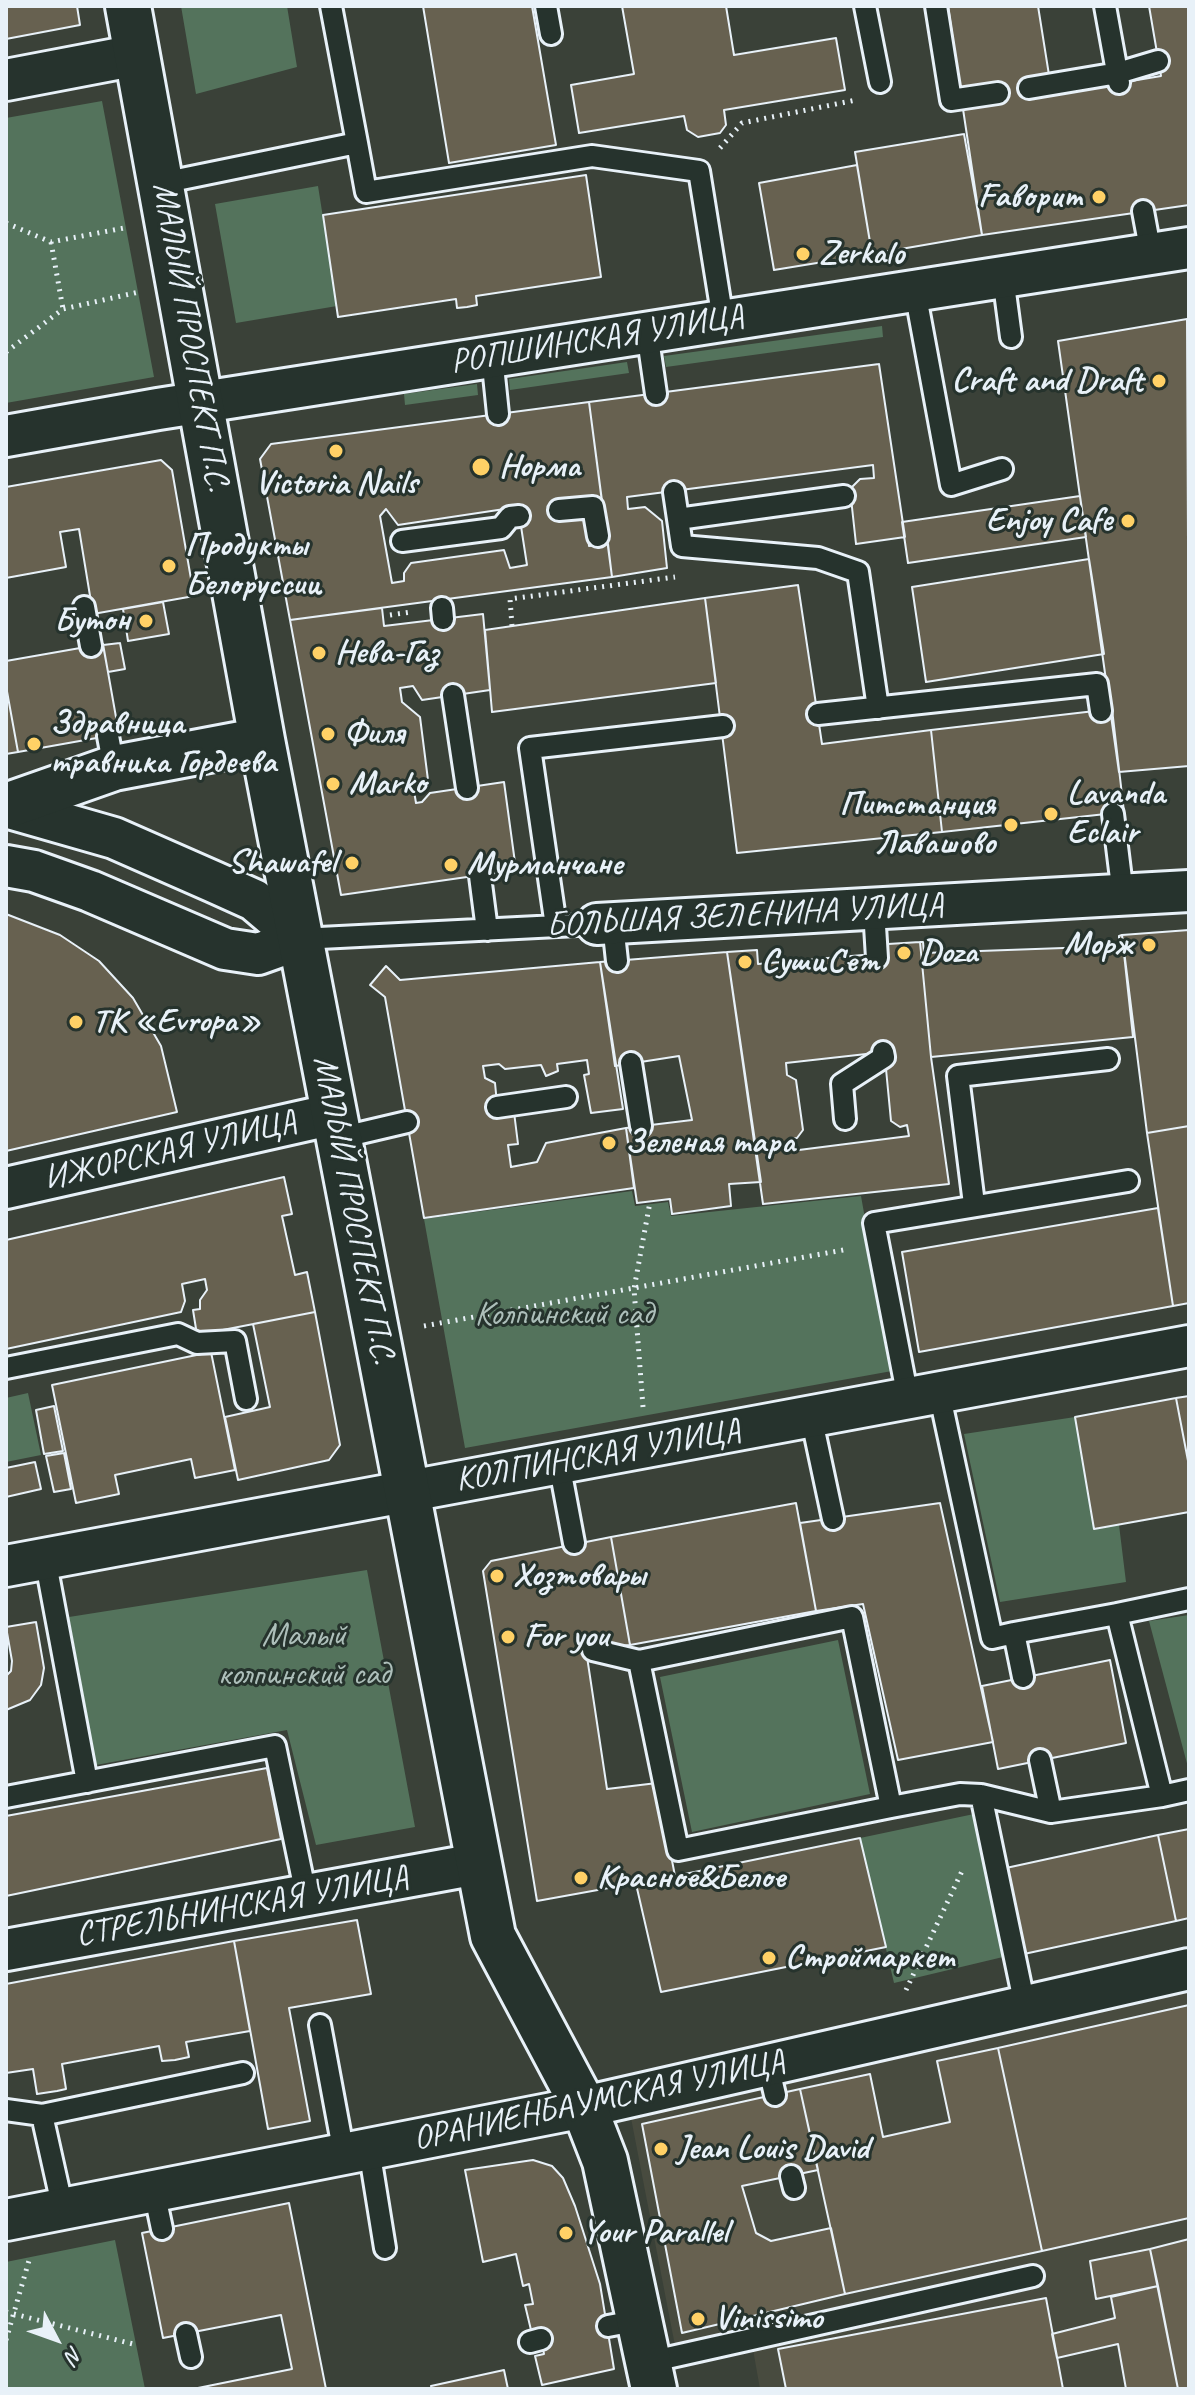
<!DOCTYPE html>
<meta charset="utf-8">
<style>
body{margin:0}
#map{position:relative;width:1195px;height:2395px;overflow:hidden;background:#3a4138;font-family:Caveat,sans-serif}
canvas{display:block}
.frame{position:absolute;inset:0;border:8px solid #e8f1f8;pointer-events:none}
.north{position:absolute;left:16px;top:2299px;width:80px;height:80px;-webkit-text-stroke:6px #26332d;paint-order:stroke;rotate:131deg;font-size:22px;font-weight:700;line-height:32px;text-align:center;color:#e8f1f8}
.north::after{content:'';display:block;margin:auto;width:28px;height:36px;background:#e8f1f8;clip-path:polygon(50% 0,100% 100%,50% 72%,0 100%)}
</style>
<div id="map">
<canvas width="1195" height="2395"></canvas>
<div class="frame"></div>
<div class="north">N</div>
</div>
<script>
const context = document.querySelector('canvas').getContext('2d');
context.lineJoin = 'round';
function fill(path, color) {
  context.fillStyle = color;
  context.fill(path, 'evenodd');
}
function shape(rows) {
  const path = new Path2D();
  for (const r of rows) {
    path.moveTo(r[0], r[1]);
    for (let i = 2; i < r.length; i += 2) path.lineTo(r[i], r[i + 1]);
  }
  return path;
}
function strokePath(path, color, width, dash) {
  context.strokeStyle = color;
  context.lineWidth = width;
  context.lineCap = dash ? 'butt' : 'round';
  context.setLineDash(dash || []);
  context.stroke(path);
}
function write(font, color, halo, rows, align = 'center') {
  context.font = font + ' Caveat,sans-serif';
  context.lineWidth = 6;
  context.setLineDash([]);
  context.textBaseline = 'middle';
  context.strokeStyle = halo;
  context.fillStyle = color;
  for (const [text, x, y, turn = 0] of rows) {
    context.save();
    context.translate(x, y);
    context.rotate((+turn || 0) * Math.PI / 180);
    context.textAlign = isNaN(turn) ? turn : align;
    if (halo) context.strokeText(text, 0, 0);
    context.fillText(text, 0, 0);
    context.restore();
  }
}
fill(shape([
 [1189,1990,1189,2389,760,2389,751,2338,677,2356,631,2118]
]), '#484b3f');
fill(shape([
 [181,6,287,6,297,67,196,94],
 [102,101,154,377,6,403,6,118],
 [318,186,337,306,236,323,215,204],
 [882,326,883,337,666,367,664,356],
 [627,362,629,373,510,390,509,379],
 [477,384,478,395,405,405,404,394],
 [632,1191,635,1206,668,1202,671,1216,861,1196,892,1371,465,1448,424,1219],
 [28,1393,41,1455,6,1462,6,1398],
 [1075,1417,1094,1528,1119,1525,1126,1582,1000,1602,964,1434],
 [367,1570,415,1827,316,1845,287,1730,96,1765,69,1617],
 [1189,1615,1189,1771,1149,1621],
 [838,1640,870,1794,692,1832,660,1677],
 [974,1814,1003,1957,894,1983,860,1838],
 [115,2240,145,2389,6,2389,6,2262]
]), '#54735c');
const building = shape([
 [6,6,77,6,80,25,6,39,6,6],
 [423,6,532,6,556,145,449,163,423,6],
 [622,6,726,6,734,55,836,38,845,90,724,110,726,125,720,133,698,137,687,130,684,116,579,133,571,85,634,74,622,6],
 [948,6,1038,6,1049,75,1027,78,1030,98,1161,76,1149,6,1189,6,1189,205,982,235,963,109,999,103,996,84,960,90,948,6],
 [964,134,982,235,872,254,855,152,964,134],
 [857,165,872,254,774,270,759,183,857,165],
 [586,175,601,277,476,296,477,305,467,307,457,308,456,299,338,317,323,215,586,175],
 [1187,319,1189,766,1119,772,1058,341,1187,319],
 [879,364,905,537,856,544,850,489,860,479,874,478,873,465,627,497,628,509,645,507,662,521,667,568,612,577,589,402,879,364],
 [589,402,602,502,580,505,577,516,586,519,589,546,608,544,612,577,290,620,260,459,271,444,589,402],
 [518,507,527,565,510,568,504,550,411,563,404,573,404,581,392,583,380,516,386,509,398,525,518,507],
 [161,460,172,470,194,596,93,614,79,529,60,532,66,567,6,578,6,487,161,460],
 [1080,496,1086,537,908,563,902,522,1080,496],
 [1089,559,1104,654,926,682,912,587,1089,559],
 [798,585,822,744,931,730,942,832,737,853,705,598,798,585],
 [705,598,716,683,492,712,485,630,705,598],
 [163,602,169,634,128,641,123,609,163,602],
 [382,608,384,626,483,614,490,690,422,700,413,686,400,688,402,702,420,717,428,780,414,791,416,803,422,802,430,793,504,782,516,870,341,895,290,620,382,608],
 [120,643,125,669,108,672,103,645,120,643],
 [103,644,119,734,18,752,6,686,6,661,103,644],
 [6,686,18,752,6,754,6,686],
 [1112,709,1124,812,942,832,931,730,1112,709],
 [6,914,60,935,99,961,133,998,161,1046,177,1112,6,1151,6,914],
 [1189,930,1189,1126,1147,1133,1122,935,1189,930],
 [1122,935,1133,1037,931,1057,920,942,923,942,924,953,1119,946,1119,936,1122,935],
 [920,942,931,1057,949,1184,763,1204,727,952,757,950,758,964,863,955,863,959,888,957,888,944,920,942],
 [893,1051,894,1061,886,1069,891,1121,900,1127,907,1125,909,1136,791,1151,789,1139,797,1138,803,1130,796,1080,787,1075,786,1063,893,1051],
 [727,952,761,1182,729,1184,731,1206,672,1214,670,1199,637,1203,626,1128,692,1120,679,1056,615,1066,600,962,727,952],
 [600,962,623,1109,591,1113,584,1075,589,1074,587,1060,557,1064,558,1071,546,1076,541,1065,505,1069,499,1064,483,1066,485,1078,495,1083,498,1114,514,1112,518,1144,508,1145,511,1167,537,1162,546,1143,626,1128,634,1188,424,1218,385,997,370,985,386,966,400,980,600,962],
 [1189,1126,1189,1303,1173,1306,1147,1133,1189,1126],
 [284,1177,292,1214,282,1216,295,1275,307,1272,315,1312,197,1335,193,1310,200,1309,200,1300,207,1290,205,1279,182,1284,185,1301,181,1312,6,1349,6,1240,284,1177],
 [1158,1208,1173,1306,919,1352,902,1252,1158,1208],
 [315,1312,340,1445,329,1460,238,1480,225,1417,270,1407,253,1324,315,1312],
 [211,1352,235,1470,195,1478,191,1459,115,1475,119,1494,76,1503,52,1385,211,1352],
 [1189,1396,1189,1466,1176,1398,1189,1396],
 [1176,1398,1189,1466,1189,1512,1094,1529,1075,1417,1176,1398],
 [54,1406,63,1451,44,1454,36,1410,54,1406],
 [64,1453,71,1489,54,1492,46,1456,64,1453],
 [35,1462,41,1489,6,1497,6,1468,35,1462],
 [796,1503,816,1611,630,1645,611,1537,796,1503],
 [940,1503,993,1742,898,1760,863,1604,816,1611,800,1523,940,1503],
 [611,1537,630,1645,586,1650,607,1789,657,1783,675,1876,537,1901,483,1571,491,1561,611,1537],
 [36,1622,44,1668,41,1685,30,1700,6,1710,6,1676,11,1671,12,1661,6,1627,36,1622],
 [1110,1660,1126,1743,998,1769,982,1686,1110,1660],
 [267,1768,281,1839,6,1896,6,1816,267,1768],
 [1189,1829,1189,1918,1176,1921,1158,1835,1189,1829],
 [1158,1835,1176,1921,1024,1954,1006,1868,1158,1835],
 [860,1838,886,1947,661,1992,636,1884,860,1838],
 [357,1920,371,1994,289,2008,310,2121,268,2129,234,1941,357,1920],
 [234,1941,250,2031,186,2042,189,2057,175,2060,162,2061,159,2046,62,2064,66,2089,57,2091,37,2094,33,2069,6,2073,6,1984,234,1941],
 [1189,2005,1189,2218,1042,2251,998,2048,1189,2005],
 [998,2048,1042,2251,845,2294,800,2089,870,2074,883,2137,950,2122,937,2061,998,2048],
 [800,2089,818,2170,742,2186,756,2233,771,2241,831,2228,845,2294,682,2333,642,2124,800,2089],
 [533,2160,552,2166,563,2178,575,2206,600,2284,614,2369,542,2385,535,2356,544,2354,539,2329,531,2330,525,2305,533,2304,529,2284,523,2286,516,2254,483,2262,465,2170,533,2160],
 [289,2203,326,2389,193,2389,292,2369,281,2315,163,2338,142,2233,289,2203],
 [1189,2239,1189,2389,1178,2389,1150,2249,1189,2239],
 [1150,2249,1158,2286,1096,2299,1090,2261,1150,2249],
 [1158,2286,1178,2389,1126,2389,1118,2344,1057,2358,1052,2334,1115,2318,1111,2297,1158,2286],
 [1046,2298,1063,2389,786,2389,778,2349,1046,2298],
 [504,2370,508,2389,432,2389,431,2386,504,2370]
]);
fill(building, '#676150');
strokePath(building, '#e8f1f8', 2);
const lane = shape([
 [331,6,357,143],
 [546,6,551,34],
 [865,6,880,82],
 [936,6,951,100,998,93],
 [1105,6,1119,83],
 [1029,88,1118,73,1158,61],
 [162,183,357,143,366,192,592,156,699,171,723,320],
 [1143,211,1151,254],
 [1003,277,1011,337],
 [915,291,951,485,1002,469],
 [647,332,656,394],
 [492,356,498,414],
 [674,492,682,546,818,558,858,572,878,708],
 [559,510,593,507,598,536],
 [678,519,844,496],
 [402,541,501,528,510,517,519,516],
 [84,607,91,646],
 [442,608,443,619],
 [453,695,467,788],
 [818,714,1097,684,1101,711],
 [108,736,114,768],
 [1113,814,1123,895],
 [480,876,487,930],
 [874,910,877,958],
 [613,924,617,961],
 [556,926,530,748,723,726],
 [300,939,597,924],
 [631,1063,641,1126],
 [497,1107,566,1097],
 [845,1119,842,1084,884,1057,883,1052],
 [339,1138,407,1122],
 [974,1204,958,1076,1108,1059],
 [6,1368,178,1334,197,1343,235,1341,246,1399],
 [939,1392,992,1638,1014,1633,1023,1677],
 [908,1398,874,1223,1128,1181],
 [811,1416,833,1519],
 [559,1463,574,1543],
 [45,1558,87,1782],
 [1014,1633,1117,1614],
 [593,1650,639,1661],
 [1040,1760,1051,1812],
 [1162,1796,1189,1790],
 [6,1797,275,1746,306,1895],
 [891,1807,852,1617,639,1661,678,1850,891,1807,960,1794,981,1795],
 [1025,2006,981,1795,1051,1812,1162,1796,1117,1614,1189,1599],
 [320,2025,344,2154],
 [768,2065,775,2095],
 [6,2110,42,2115,243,2073],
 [42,2115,63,2209],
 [369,2149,385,2248],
 [791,2176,794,2188],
 [154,2191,162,2229],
 [608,2326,640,2320],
 [186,2334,191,2357],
 [530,2342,541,2339],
 [649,2362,1033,2276]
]);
const street = shape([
 [6,80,137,55],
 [6,436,158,409,1189,248],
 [6,807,114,838,214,882,254,900,300,939,258,954,225,949,90,891,34,871,6,866],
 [597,924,1189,891],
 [6,1188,334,1114],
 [6,1566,1189,1346],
 [6,1950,477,1864],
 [6,2220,584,2107,1189,1969]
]);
const secondary = shape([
 [128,6,262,740,493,1936,584,2107,605,2161,654,2389],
 [6,806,114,768,262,740]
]);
strokePath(lane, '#e8f1f8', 26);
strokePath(street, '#e8f1f8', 46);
strokePath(secondary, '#e8f1f8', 50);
strokePath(shape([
 [720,148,742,123,856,100],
 [6,223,51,242,124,228],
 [51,242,63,309],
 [6,352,63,309,139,292],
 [390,615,411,612],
 [512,626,510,599,675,577],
 [424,1326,849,1249],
 [643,1407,634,1289,650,1202],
 [906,1990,963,1869],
 [6,2312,137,2345],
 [6,2340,30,2257]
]), '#e8f1f8', 5, [2, 6]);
strokePath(lane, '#26332d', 20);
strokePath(street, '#26332d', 40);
strokePath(secondary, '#26332d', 44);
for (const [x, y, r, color] of [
 [1099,197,8,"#ffd166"],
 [803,254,8,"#ffd166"],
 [1159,381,8,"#ffd166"],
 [336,451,8,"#ffd166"],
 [481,467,10,"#ffd166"],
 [1128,521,8,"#ffd166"],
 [169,566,8,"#ffd166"],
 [146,621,8,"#ffd166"],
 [319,653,8,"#ffd166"],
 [328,734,8,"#ffd166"],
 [34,744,8,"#ffd166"],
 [333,784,8,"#ffd166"],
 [1051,814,8,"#ffd166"],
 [1011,825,8,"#ffd166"],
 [352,863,8,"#ffd166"],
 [451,865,8,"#ffd166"],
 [1149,945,8,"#ffd166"],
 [904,953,8,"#ffd166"],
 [745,962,8,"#ffd166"],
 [76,1022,8,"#ffd166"],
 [609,1143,8,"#ffd166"],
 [497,1576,8,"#ffd166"],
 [508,1637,8,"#ffd166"],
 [581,1878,8,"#ffd166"],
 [769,1958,8,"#ffd166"],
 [661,2149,8,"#ffd166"],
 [566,2233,8,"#ffd166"],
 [698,2319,8,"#ffd166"]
]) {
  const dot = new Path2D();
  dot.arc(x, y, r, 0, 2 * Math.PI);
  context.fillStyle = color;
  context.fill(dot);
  strokePath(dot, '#26332d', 3);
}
write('bold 34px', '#e8f1f8', '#26332d', [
 ["Fаворит",1083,197,"right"],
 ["Zerkalo",819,254],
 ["Craft and Draft",1143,381,"right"],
 ["Норма",499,467],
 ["Victoria Nails",336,484,"center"],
 ["Enjoy Cafe",1112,521,"right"],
 ["Продукты",185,546],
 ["Белоруссии",185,585],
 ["Бутон",130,621,"right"],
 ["Нева-Газ",335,653],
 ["Здравница",50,724],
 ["травника Гордеева",50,763],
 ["Филя",344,734],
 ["Marko",349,784],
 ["Lavanda",1067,794],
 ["Eclair",1067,833],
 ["Питстанция",995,805,"right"],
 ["Лавашово",995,844,"right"],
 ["Shawafel",336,863,"right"],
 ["Мурманчане",467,865],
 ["Морж",1133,945,"right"],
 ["Doza",920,953],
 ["СушиСет",761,962],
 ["ТК «Evropa»",92,1022],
 ["Зеленая тара",625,1143],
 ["Хозтовары",513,1576],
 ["For you",524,1637],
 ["Красное&Белое",597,1878],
 ["Строймаркет",785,1958],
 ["Jean Louis David",677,2149],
 ["Your Parallel",582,2233],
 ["Vinissimo",714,2319]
], 'left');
write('34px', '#e8f1f8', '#26332d', [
 ["МАЛЫЙ ПРОСПЕКТ П.С.",190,337,80],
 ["РОПШИНСКАЯ УЛИЦА",597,340,-9],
 ["БОЛЬШАЯ ЗЕЛЕНИНА УЛИЦА",745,916,-3],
 ["ИЖОРСКАЯ УЛИЦА",170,1151,-13],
 ["МАЛЫЙ ПРОСПЕКТ П.С.",353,1210,79],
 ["КОЛПИНСКАЯ УЛИЦА",598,1456,-10],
 ["СТРЕЛЬНИНСКАЯ УЛИЦА",242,1907,-10],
 ["ОРАНИЕНБАУМСКАЯ УЛИЦА",599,2101,-12]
]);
write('34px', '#adbfba', '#26332d', [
 ["Колпинский сад",564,1315],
 ["Малый",304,1636],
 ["колпинский сад",304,1675]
]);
</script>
